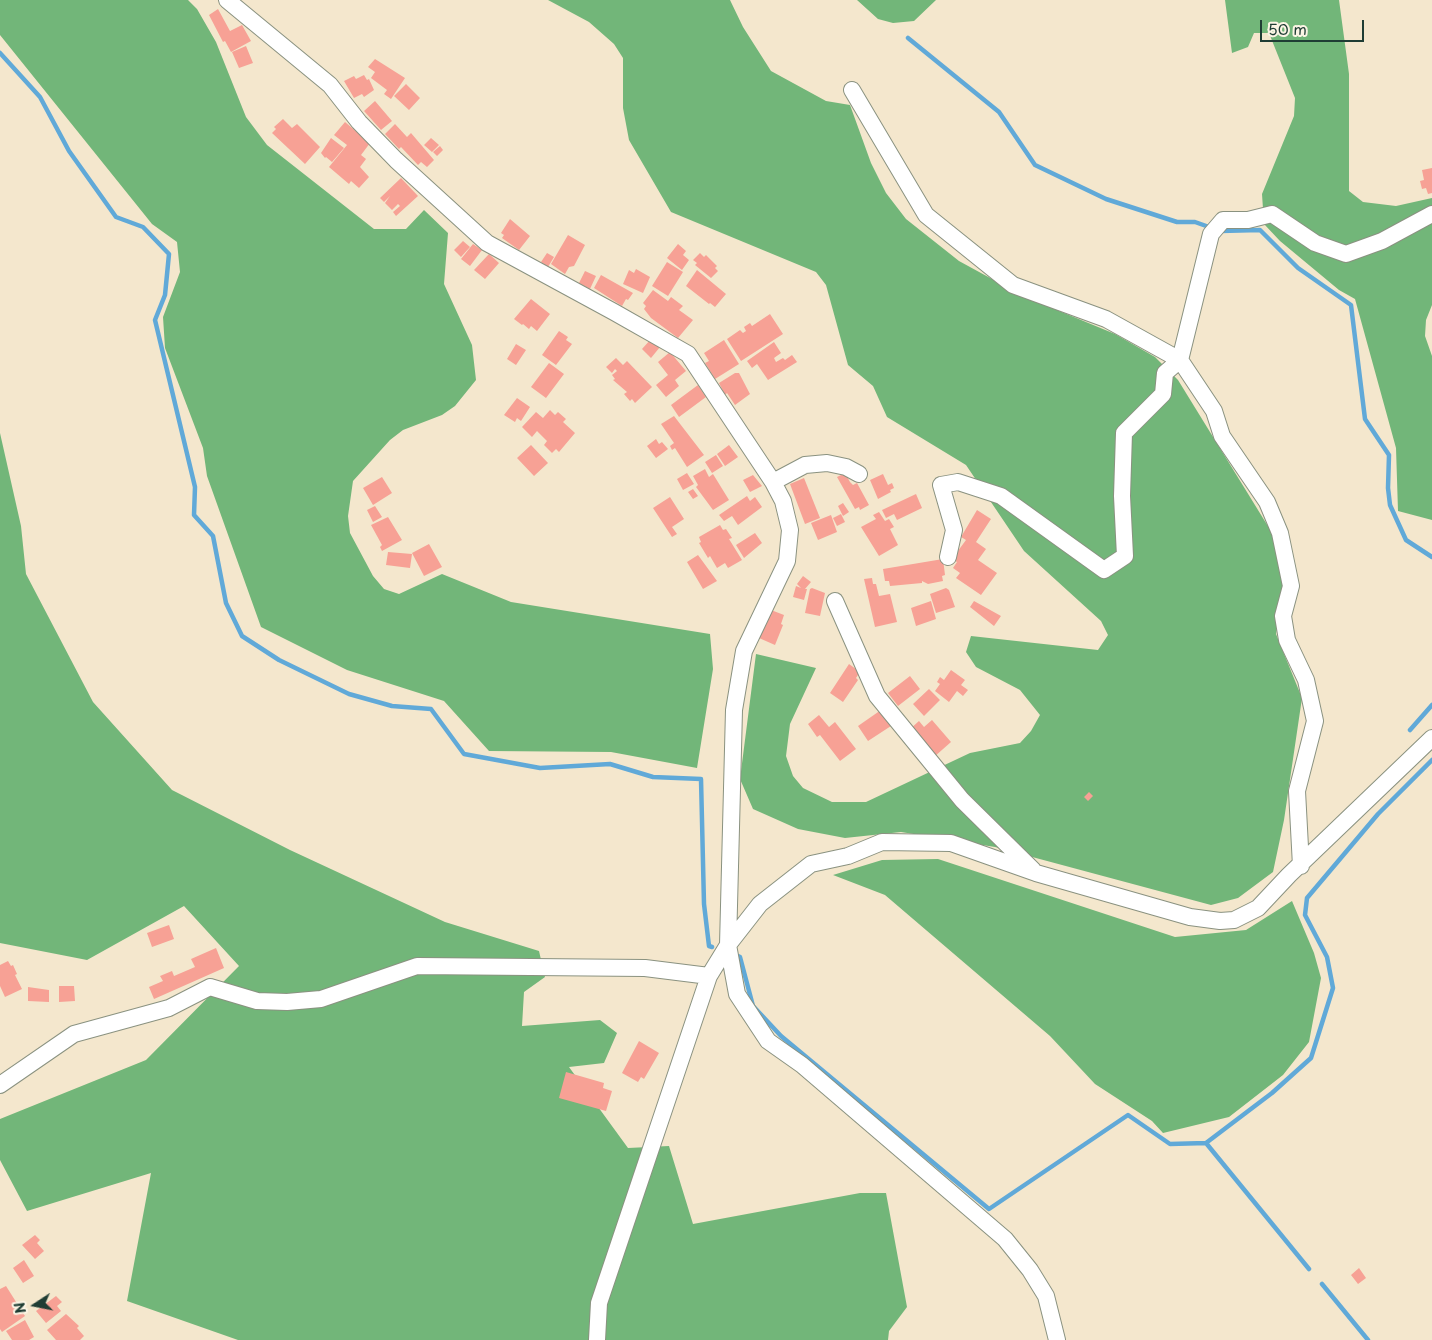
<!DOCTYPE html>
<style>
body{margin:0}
#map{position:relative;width:1432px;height:1340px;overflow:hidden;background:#f4e7cd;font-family:"Playpen Sans",sans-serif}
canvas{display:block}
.north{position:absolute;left:10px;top:1280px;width:50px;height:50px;-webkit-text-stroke:4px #fcf5e5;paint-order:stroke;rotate:259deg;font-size:14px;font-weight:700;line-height:20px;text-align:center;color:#1f3d34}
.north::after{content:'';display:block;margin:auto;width:18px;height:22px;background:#1f3d34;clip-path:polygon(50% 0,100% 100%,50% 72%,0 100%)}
.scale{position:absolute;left:1260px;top:20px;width:104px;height:22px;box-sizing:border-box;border:2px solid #1f3d34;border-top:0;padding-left:6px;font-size:15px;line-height:18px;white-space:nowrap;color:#1f3d34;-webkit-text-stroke:4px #fcf5e5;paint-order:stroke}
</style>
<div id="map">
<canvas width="1432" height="1340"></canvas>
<div class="north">N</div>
<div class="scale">50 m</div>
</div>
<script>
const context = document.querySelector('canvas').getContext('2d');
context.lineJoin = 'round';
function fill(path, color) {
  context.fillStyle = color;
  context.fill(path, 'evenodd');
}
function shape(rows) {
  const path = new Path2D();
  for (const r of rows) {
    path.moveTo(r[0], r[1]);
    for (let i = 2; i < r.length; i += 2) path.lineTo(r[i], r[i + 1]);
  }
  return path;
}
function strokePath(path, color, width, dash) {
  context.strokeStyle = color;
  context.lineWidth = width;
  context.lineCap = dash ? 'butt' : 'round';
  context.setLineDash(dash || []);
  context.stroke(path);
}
fill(shape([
 [0,0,188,0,197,9,216,42,246,117,267,145,374,229,406,229,424,210,448,233,444,284,472,345,476,380,455,406,442,415,403,430,390,440,353,481,348,516,350,533,373,576,384,589,399,594,442,574,511,602,710,634,713,669,697,768,611,752,489,751,444,701,347,670,261,627,207,476,203,448,165,348,163,317,180,272,177,242,152,224,0,35],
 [548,0,730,0,743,27,771,71,826,101,850,105,871,163,886,193,906,219,959,261,1023,296,1115,334,1155,357,1178,380,1274,536,1284,585,1276,634,1302,698,1284,820,1273,872,1238,898,1211,905,995,847,901,832,845,838,798,829,753,809,740,779,756,654,816,668,790,724,786,756,793,776,803,788,832,802,866,802,970,753,1020,743,1031,731,1040,715,1020,690,976,667,966,652,971,636,1098,650,1108,635,1101,621,1024,551,966,465,887,417,873,386,848,365,826,285,816,272,671,212,629,140,623,108,623,58,614,44,589,22],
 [857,0,936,0,914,21,893,23,878,19],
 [1225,0,1339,0,1349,74,1349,191,1363,202,1396,206,1432,198,1432,305,1426,320,1425,336,1432,356,1432,520,1398,511,1396,448,1355,299,1339,290,1280,241,1264,224,1262,194,1294,116,1295,98,1269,33,1254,33,1248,47,1232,53],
 [0,433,21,526,26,574,93,702,172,790,290,850,445,922,539,951,545,977,524,992,522,1026,600,1020,617,1033,604,1063,569,1067,628,1148,669,1146,693,1224,860,1193,886,1193,907,1307,889,1331,888,1340,238,1340,127,1301,151,1173,27,1211,0,1160,0,1119,146,1060,239,966,184,906,87,960,0,943],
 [938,859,1175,937,1246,930,1292,901,1314,953,1321,978,1309,1042,1283,1075,1229,1117,1163,1133,1152,1121,1095,1084,1050,1036,885,895,833,875,882,860]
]), '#72b679');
strokePath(shape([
 [908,38,999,112,1035,165,1106,199,1177,222,1195,222,1209,227],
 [0,53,40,97,69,151,116,217,143,227,169,254,165,295,155,320,195,487,194,515,213,536,226,603,242,636,279,660,349,694,392,706,431,709,464,754,540,768,610,764,653,777,701,779,704,904,709,946,712,947],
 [1220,231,1260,230,1298,268,1351,305,1365,419,1389,455,1388,488,1390,505,1406,540,1432,557],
 [1410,730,1432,705],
 [738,956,740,957,753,1006,781,1036,989,1209,1128,1115,1170,1144,1206,1143,1272,1093,1311,1058,1333,988,1327,957,1305,915,1307,898,1378,814,1432,760],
 [1206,1143,1309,1269],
 [1322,1284,1368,1340]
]), '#60a9d8', 4.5);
fill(shape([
 [218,9,230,31,242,25,251,41,231,52,225,41,223,42,209,15],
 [246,46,253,63,239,68,232,52],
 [375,59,405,78,391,99,384,94,387,90,371,78,375,72,368,67],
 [364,75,367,80,369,79,374,90,364,97,362,94,354,98,344,81,354,76,356,79],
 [406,84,420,98,409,110,394,96],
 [375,101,392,121,381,130,364,111],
 [283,119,292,128,297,124,320,147,305,164,272,133,276,129,274,127],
 [345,122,370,143,361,155,366,159,360,167,369,177,359,188,351,181,349,184,329,167,347,145,334,135],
 [395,124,407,137,411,133,434,160,427,167,421,162,418,165,401,147,399,149,385,134],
 [331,138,344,148,332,162,326,157,325,158,321,153],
 [431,138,439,145,432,152,424,145],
 [440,146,443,150,437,156,433,152],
 [1432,168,1432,193,1428,194,1426,188,1422,189,1420,181,1424,180,1422,170],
 [401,178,418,196,396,216,393,212,400,206,398,204,392,210,385,203,390,196,384,202,380,198],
 [510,219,530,236,519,250,502,238,504,235,501,233],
 [568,235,585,245,574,266,569,267,565,274,551,264],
 [463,241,470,247,461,257,454,250],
 [473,244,482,250,470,266,461,259],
 [678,244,686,251,683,255,689,260,682,270,667,258],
 [547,253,554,257,548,267,541,262],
 [700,253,704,257,706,255,717,266,715,268,718,271,711,278,695,265,697,263,693,260],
 [489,254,499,263,485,279,474,270],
 [667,262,683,272,668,296,652,286],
 [636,269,650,277,643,293,623,284,629,270,634,273],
 [697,270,726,294,715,307,710,303,709,304,686,286],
 [585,271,596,276,590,289,579,283],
 [601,275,633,293,628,300,626,299,622,306,594,288],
 [653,290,668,301,671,297,683,306,679,310,693,320,678,338,651,318,644,309,646,306,643,303],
 [531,299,550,314,537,331,531,326,529,329,523,324,522,325,514,319],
 [770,314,783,334,741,361,727,339,740,330,743,333,746,331,744,327,750,323,752,326],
 [559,331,568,337,566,340,572,344,556,365,542,355],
 [651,339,660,347,651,358,642,349],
 [724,340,739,364,715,379,705,363,709,361,704,353],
 [774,342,781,353,774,358,776,362,783,358,785,360,792,355,797,362,768,380,757,364,752,368,747,361],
 [516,344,526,350,516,365,507,359],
 [670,352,686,371,675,380,679,386,666,397,656,385,668,375,658,362],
 [616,358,623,365,627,361,652,387,635,403,632,399,630,401,624,394,627,392,613,380,615,379,612,375,617,371,615,369,612,373,606,367],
 [549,363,564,374,546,398,531,387],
 [735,373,739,373,750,394,735,405,727,393,725,395,719,383],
 [698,385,706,397,679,417,671,405],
 [517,398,530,407,521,421,517,418,515,422,504,415],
 [550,410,555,415,558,412,566,419,563,422,575,433,559,452,556,449,552,453,544,445,547,441,537,431,532,437,522,427,536,412,543,418],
 [674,416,704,455,687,467,675,448,672,450,670,446,674,443,661,424],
 [656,439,659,444,662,442,668,449,656,458,647,446],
 [531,445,548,463,534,476,517,458],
 [729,445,738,457,725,466,717,454],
 [716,455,723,466,712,473,705,462],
 [705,469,709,477,713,474,729,500,713,510,696,487,698,485,693,476],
 [687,473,694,484,683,490,677,479],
 [845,473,850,482,853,485,857,483,869,505,860,510,859,507,855,509,837,477],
 [883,474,888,485,892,483,894,488,890,490,891,492,878,499,870,480],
 [753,475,762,486,750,492,743,480],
 [382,477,392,493,373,505,363,488],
 [804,478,820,518,805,524,790,484],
 [693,489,698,496,693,499,688,492],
 [916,494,922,508,897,520,894,514,886,518,882,510],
 [747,496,750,501,755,497,762,507,738,525,732,516,724,521,719,515],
 [670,497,684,519,672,527,677,534,672,537,653,508],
 [843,503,849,512,843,516,838,506],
 [375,506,382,517,373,522,367,510],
 [977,510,991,519,976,542,986,549,978,560,997,573,981,595,956,578,960,573,953,568,957,562,952,559,966,540,961,537],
 [879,512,885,521,889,519,894,527,890,529,898,545,879,556,861,527,876,519,873,515],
 [841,514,845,522,837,526,833,518],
 [831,515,837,532,818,540,811,523],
 [388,517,402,540,382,551,380,547,382,545,371,525],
 [720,525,723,530,726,529,732,538,729,539,742,560,728,568,725,563,717,568,710,556,708,558,699,543,701,542,699,537],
 [755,533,762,543,744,558,736,545],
 [429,544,442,567,424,576,412,553],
 [388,552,412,554,410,568,386,565],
 [698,555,717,581,703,589,687,562],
 [943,559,945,575,942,576,943,581,928,584,922,581,922,583,890,586,889,581,885,581,883,569],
 [803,576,811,582,805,589,807,589,804,600,793,597,796,586,801,588,797,584],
 [872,578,873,584,876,584,879,596,890,594,897,622,875,627,864,579],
 [812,588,825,593,820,616,805,613,810,589],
 [946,588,949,590,955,607,936,613,930,594],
 [931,601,936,619,916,626,911,608],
 [974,601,1001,616,994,626,970,607],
 [771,610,784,615,781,624,783,625,775,645,759,638],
 [849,664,860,672,856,678,858,680,843,702,830,693],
 [951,670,965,680,961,685,968,690,963,696,957,691,949,702,935,691,940,684,937,682,940,677,944,680],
 [910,676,920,689,898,706,888,693],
 [929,689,940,700,924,716,913,704],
 [881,710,891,726,868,741,858,726],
 [819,715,829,727,835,722,856,749,840,761,820,735,817,737,808,724],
 [932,720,951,742,934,757,909,730,919,721,924,727],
 [1089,792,1093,796,1088,801,1084,797],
 [169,925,174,939,152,947,147,933],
 [216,948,224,968,154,999,149,987,163,981,160,976,172,971,174,976,195,967,191,959],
 [8,961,11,966,13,965,17,974,15,975,22,989,5,997,0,986,0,965],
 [59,986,74,986,75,1001,59,1002],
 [28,987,49,990,49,1002,28,1001],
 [639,1041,659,1053,644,1079,641,1077,638,1082,622,1073],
 [566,1072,604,1083,603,1088,612,1091,606,1111,559,1098],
 [35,1235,40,1240,37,1243,44,1251,35,1259,22,1245],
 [24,1260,34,1276,23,1283,13,1268],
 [1359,1268,1366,1278,1358,1284,1351,1275],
 [6,1286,25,1316,2,1332,0,1329,0,1289],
 [56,1296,62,1302,57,1306,61,1311,46,1323,36,1311],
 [66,1314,79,1326,77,1328,84,1336,80,1340,56,1340,47,1330],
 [25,1320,34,1337,29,1340,12,1340,6,1331]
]), '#f7a195');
const minor = shape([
 [227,0,330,85,359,122,396,160,487,243,614,312,688,354,773,482,783,501,790,530,787,561,744,651,734,710,728,945,737,994,768,1041,802,1065,1005,1239,1030,1270,1046,1296,1057,1340],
 [852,90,926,215,1013,285,1106,319,1180,360,1214,411,1222,436,1267,502,1280,533,1291,586,1283,616,1287,640,1306,680,1315,721,1297,791,1301,866],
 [773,482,805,465,827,463,846,467,859,474],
 [948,557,954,530,941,485,958,482,1001,496,1104,570,1125,556,1122,496,1124,433,1163,394,1165,373,1180,360,1211,234,1223,220,1248,220,1272,214,1315,243,1346,254,1382,241,1432,214],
 [835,601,877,696,962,800,1033,870],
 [0,1085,74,1034,169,1008,210,987,257,1001,287,1002,321,999,417,966,645,968,709,976],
 [597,1340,599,1303,709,976,728,945,760,904,811,864,848,856,882,842,951,843,1036,873,1190,917,1220,921,1234,920,1258,908,1289,875,1432,738]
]);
strokePath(minor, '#8a9280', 18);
strokePath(minor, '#fff', 16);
</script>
